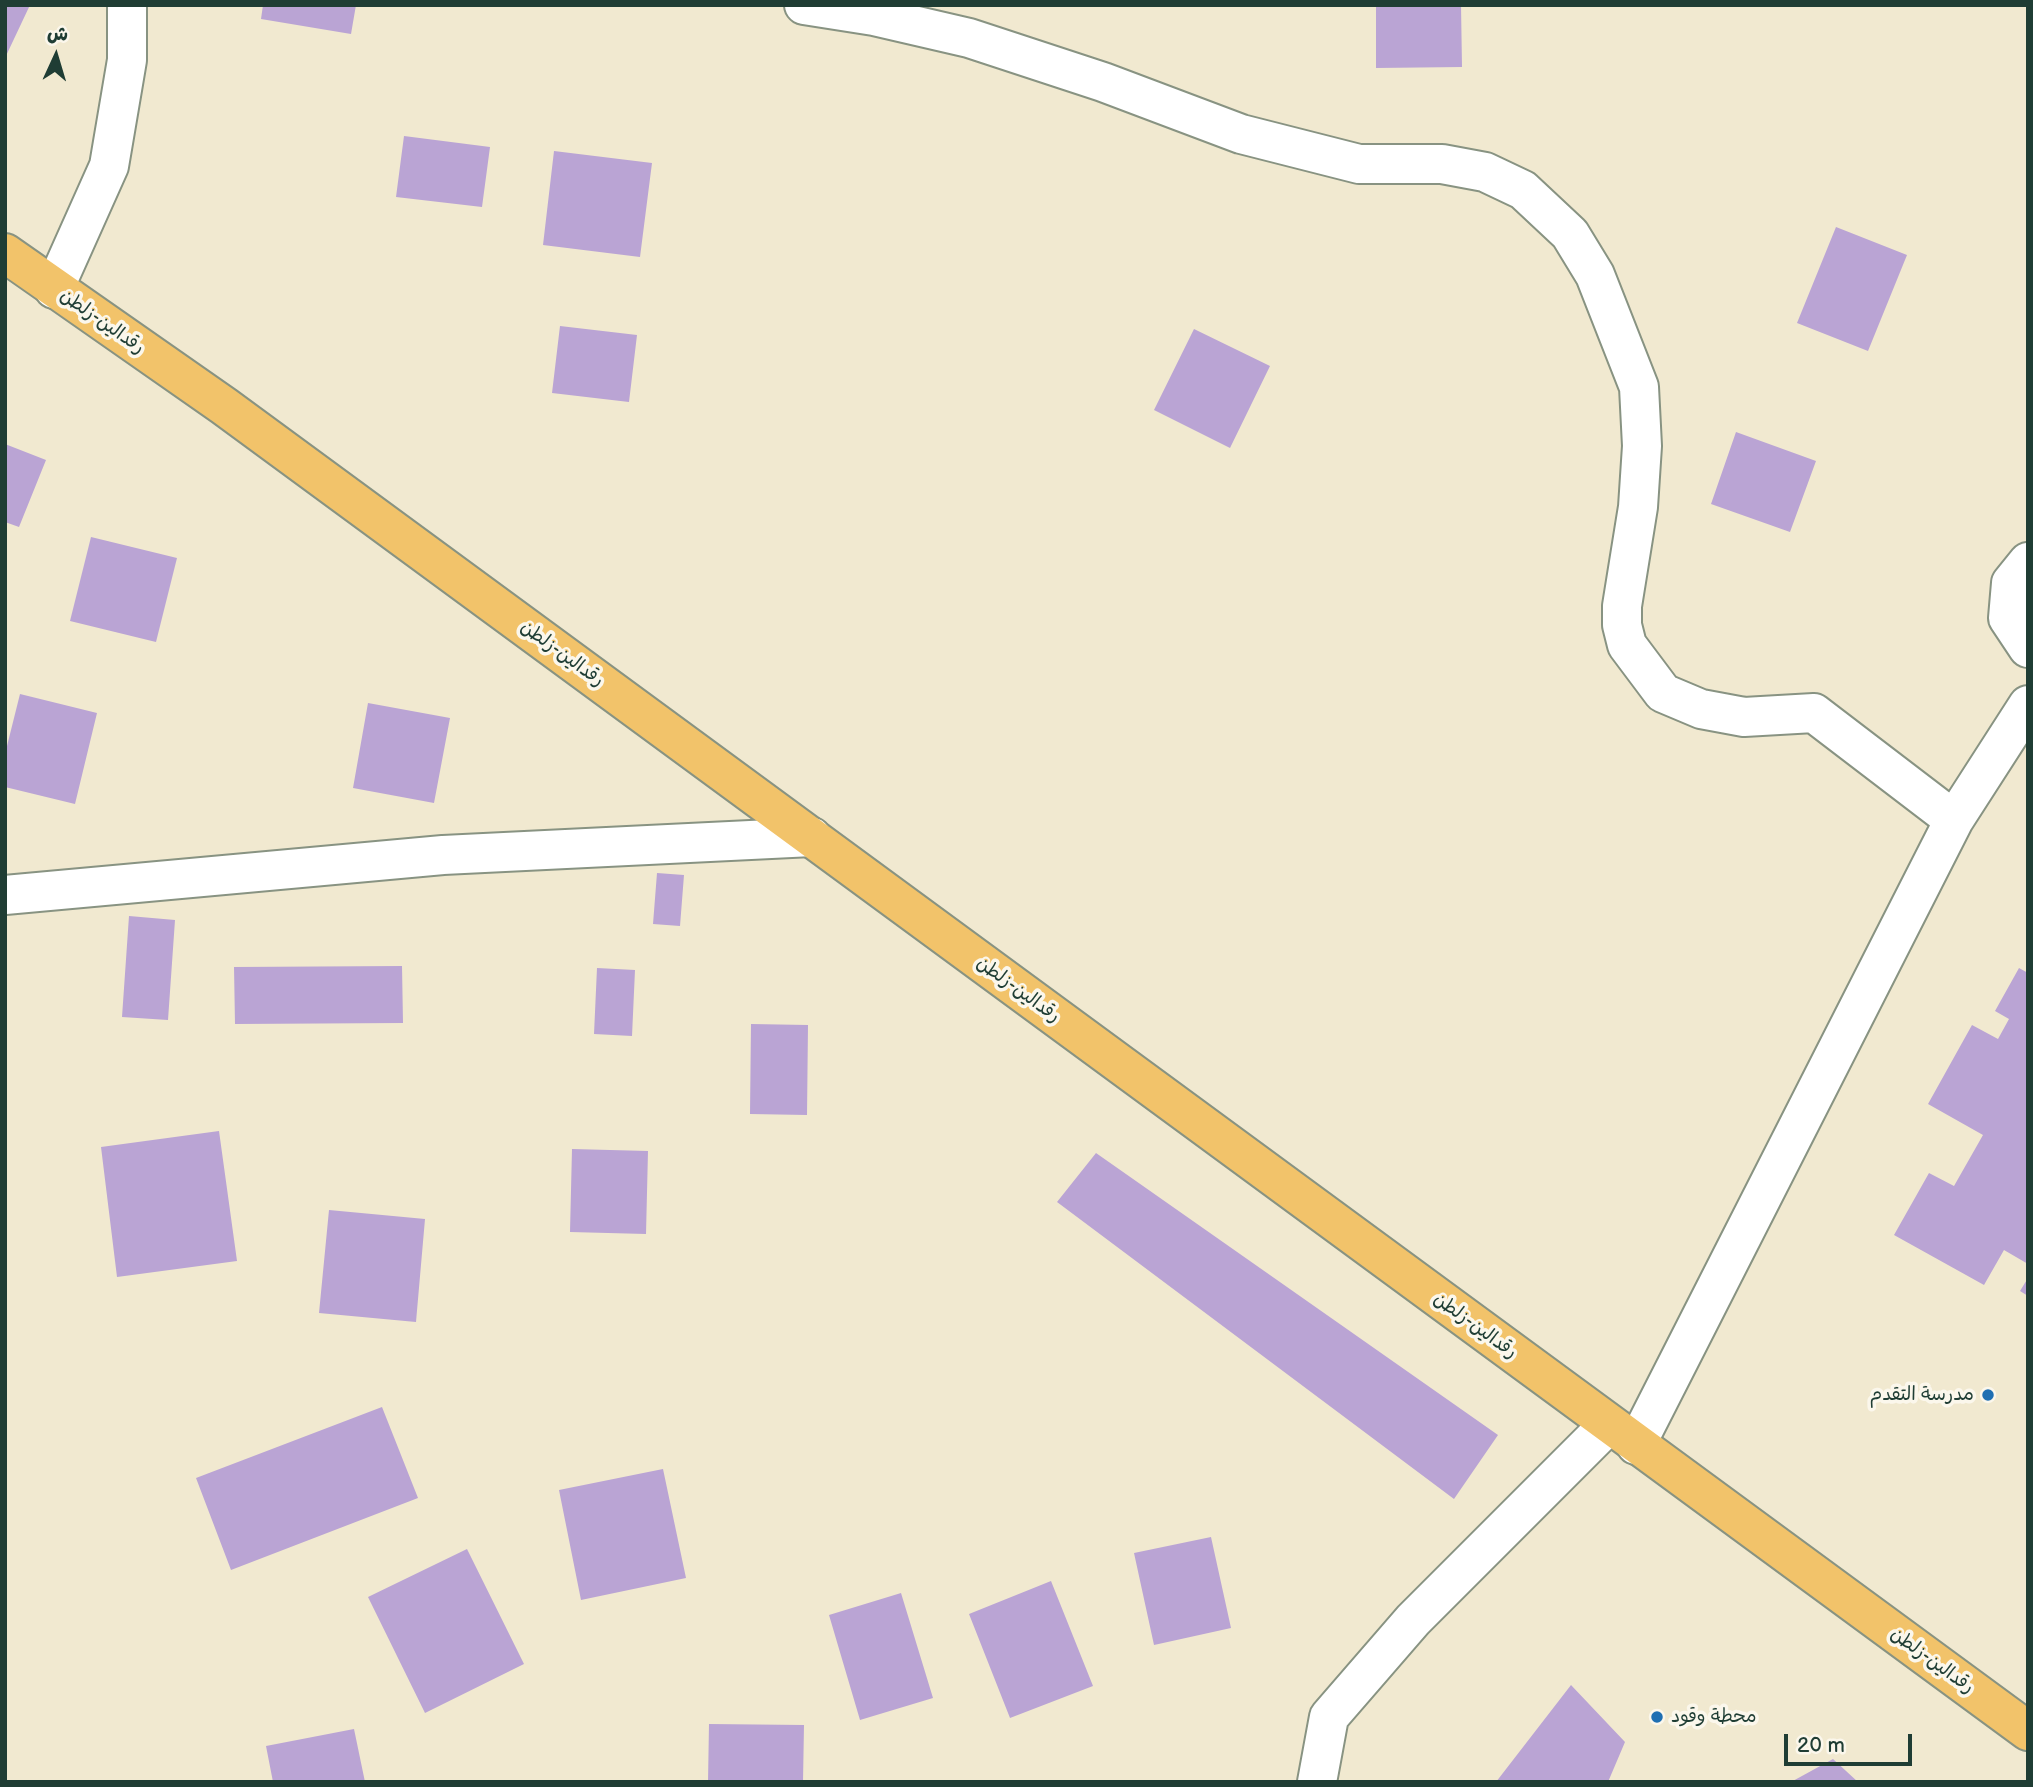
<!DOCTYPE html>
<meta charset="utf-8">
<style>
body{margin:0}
#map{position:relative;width:2033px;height:1787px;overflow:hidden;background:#f1e9d0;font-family:"Balsamiq Sans","Playpen Sans Arabic",sans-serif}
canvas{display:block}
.frame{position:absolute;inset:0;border:7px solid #1f3d34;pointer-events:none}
.north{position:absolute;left:21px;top:21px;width:70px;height:70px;-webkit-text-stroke:5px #fbf7ec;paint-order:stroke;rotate:4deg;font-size:19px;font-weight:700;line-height:28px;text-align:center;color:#1f3d34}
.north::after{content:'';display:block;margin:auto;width:24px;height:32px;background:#1f3d34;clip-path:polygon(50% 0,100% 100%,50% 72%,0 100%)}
.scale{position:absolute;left:1784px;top:1734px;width:128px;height:32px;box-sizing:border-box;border:4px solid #1f3d34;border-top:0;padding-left:9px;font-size:21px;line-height:24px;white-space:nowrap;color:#1f3d34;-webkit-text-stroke:5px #fbf7ec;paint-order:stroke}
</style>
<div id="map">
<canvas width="2033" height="1787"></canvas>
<div class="frame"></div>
<div class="north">ش</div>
<div class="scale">20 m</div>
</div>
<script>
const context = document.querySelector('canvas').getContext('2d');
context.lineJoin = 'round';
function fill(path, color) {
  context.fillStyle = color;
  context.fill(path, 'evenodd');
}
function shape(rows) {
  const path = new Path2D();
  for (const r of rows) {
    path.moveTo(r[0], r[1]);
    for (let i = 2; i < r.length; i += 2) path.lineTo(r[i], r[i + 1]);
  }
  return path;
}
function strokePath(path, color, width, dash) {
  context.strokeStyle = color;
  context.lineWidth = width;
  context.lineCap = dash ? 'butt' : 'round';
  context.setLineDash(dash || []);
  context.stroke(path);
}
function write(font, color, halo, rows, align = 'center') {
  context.font = font + ' "Balsamiq Sans","Playpen Sans Arabic",sans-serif';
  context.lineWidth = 7;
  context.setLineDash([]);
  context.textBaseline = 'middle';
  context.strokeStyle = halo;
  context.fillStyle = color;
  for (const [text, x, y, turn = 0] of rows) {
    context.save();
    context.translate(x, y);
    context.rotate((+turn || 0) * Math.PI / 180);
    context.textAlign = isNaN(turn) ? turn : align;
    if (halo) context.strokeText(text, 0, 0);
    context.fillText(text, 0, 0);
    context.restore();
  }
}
fill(shape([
 [5,5,30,5,5,58],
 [263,5,356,5,351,34,261,19],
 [1376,5,1461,5,1462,67,1376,68],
 [404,136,490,147,482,207,396,197],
 [554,151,652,163,640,257,543,245],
 [1836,227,1907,255,1868,351,1797,323],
 [560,326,637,335,629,402,552,393],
 [1194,329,1270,366,1230,448,1154,410],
 [1736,432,1816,461,1790,532,1711,504],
 [5,444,46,460,19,527,5,522],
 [91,537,177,558,156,642,70,621],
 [20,694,97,713,75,804,5,787,5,754],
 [368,703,450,718,434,803,353,788],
 [657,873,684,875,680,926,653,924],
 [129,916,175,920,168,1020,122,1017],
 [402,966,403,1023,235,1024,234,967],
 [597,968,635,970,632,1036,594,1034],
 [2019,968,2028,973,2028,1264,2004,1250,1984,1285,1894,1235,1929,1173,1954,1186,1983,1135,1928,1104,1972,1025,1998,1039,2009,1019,1995,1011],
 [751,1024,808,1025,807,1115,750,1114],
 [219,1131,237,1261,117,1277,101,1147],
 [572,1149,648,1151,646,1234,570,1232],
 [1096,1153,1498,1435,1454,1499,1057,1202],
 [329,1210,425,1219,416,1322,319,1313],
 [2028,1278,2028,1296,2020,1291],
 [382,1407,418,1498,231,1570,196,1478],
 [663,1469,686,1578,581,1600,559,1490],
 [1211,1537,1231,1628,1154,1645,1134,1553],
 [467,1549,524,1664,425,1713,368,1597],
 [1051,1581,1093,1686,1010,1718,969,1614],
 [901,1593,933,1698,860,1720,829,1615],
 [1571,1685,1625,1742,1608,1782,1496,1782],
 [709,1724,804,1725,803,1782,708,1782],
 [354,1729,365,1782,273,1782,266,1746],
 [1833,1759,1858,1782,1791,1782]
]), '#baa4d4');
const minor = shape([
 [804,5,874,16,969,38,1103,82,1241,134,1359,164,1442,164,1485,172,1523,190,1570,234,1595,275,1639,387,1642,446,1638,507,1622,606,1622,625,1627,645,1663,693,1701,709,1744,717,1814,713,1954,820],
 [54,289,109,166,127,60,127,5],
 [2028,562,2011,583,2008,618,2028,648],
 [5,895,443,855,812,837],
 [1636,1445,1954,820,2028,705],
 [1317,1782,1329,1717,1413,1620,1608,1425]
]);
const major = shape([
 [5,253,224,406,2028,1731]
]);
strokePath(minor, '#889382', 42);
strokePath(major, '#889382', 42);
strokePath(minor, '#fff', 38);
strokePath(major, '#f2c36a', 38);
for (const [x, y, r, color] of [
 [1988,1395,7,"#1f6fb2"],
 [1657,1717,7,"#1f6fb2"]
]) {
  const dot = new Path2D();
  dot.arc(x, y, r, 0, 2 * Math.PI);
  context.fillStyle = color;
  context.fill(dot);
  strokePath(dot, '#fbf7ec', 2.5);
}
write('19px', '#1f3d34', '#fbf7ec', [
 ["رقدالين-زلطن",102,322,35],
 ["رقدالين-زلطن",562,654,36],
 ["رقدالين-زلطن",1018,990,36],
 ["رقدالين-زلطن",1475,1326,36],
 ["رقدالين-زلطن",1932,1661,36]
]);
write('19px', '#1f3d34', '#fbf7ec', [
 ["مدرسة التقدم",1974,1395],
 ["محطة وقود",1671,1717,"left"]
], 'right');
</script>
